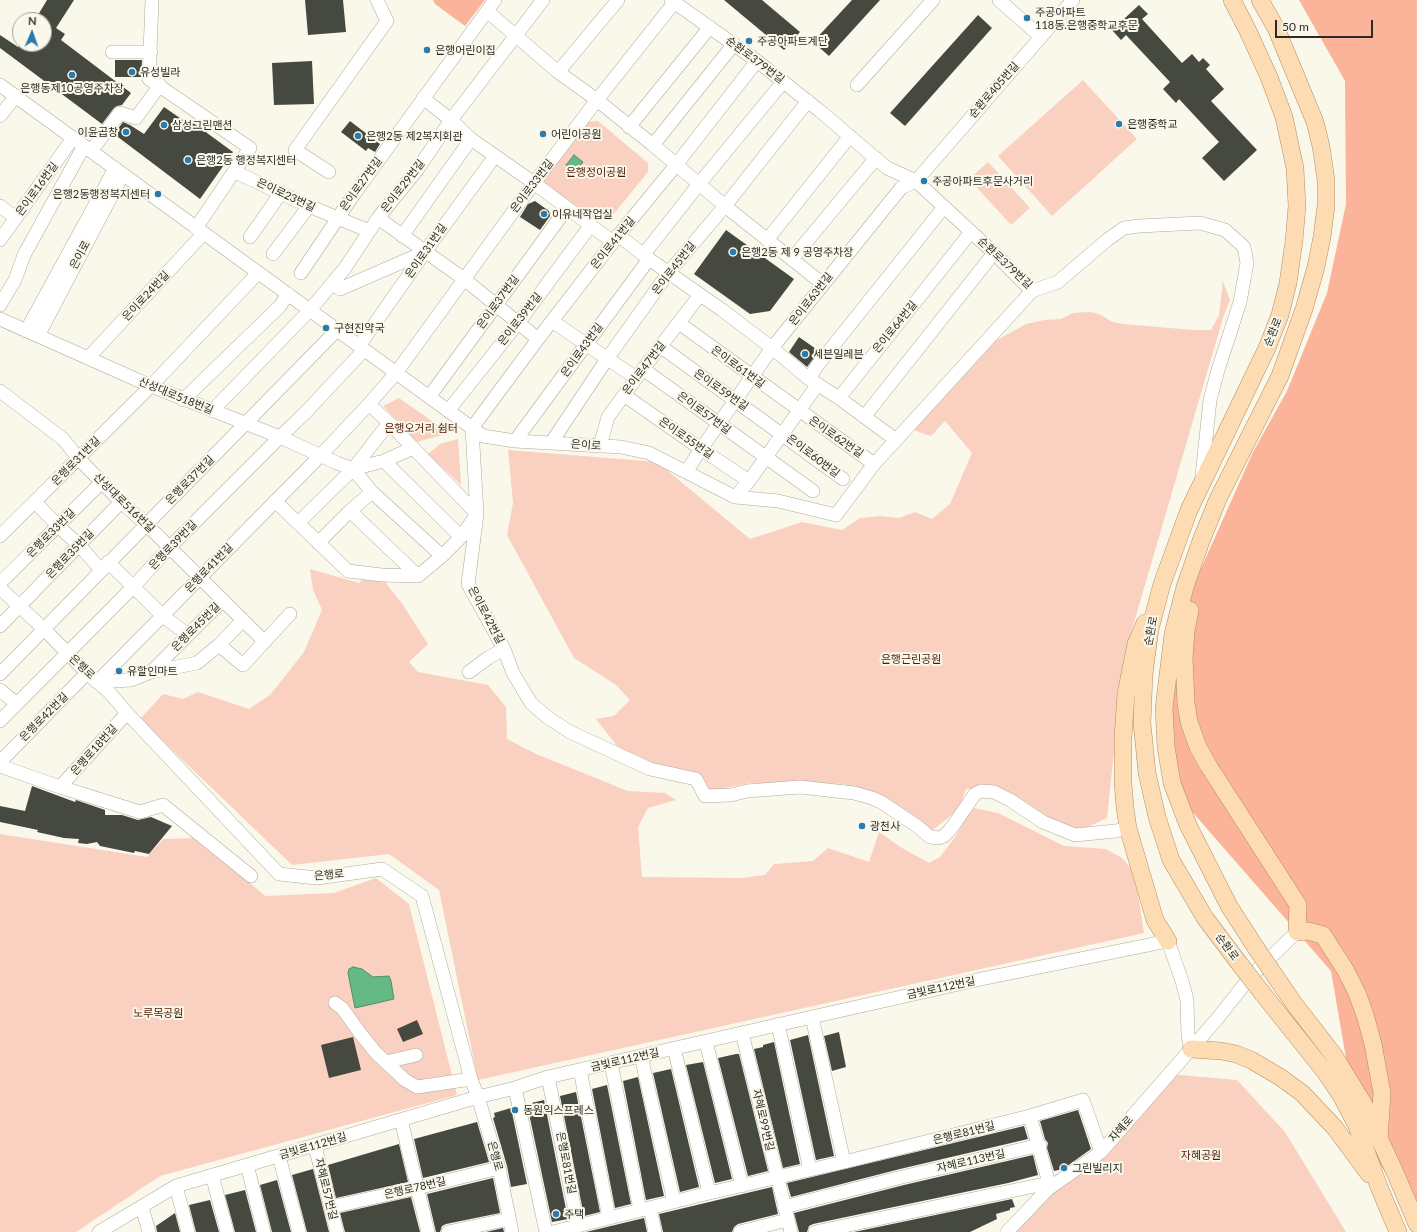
<!DOCTYPE html>
<meta charset="utf-8">
<style>
body{margin:0}
#map{position:relative;width:1417px;height:1232px;overflow:hidden;background:#faf8eb;font-family:Lato,sans-serif}
canvas{display:block}
.north{position:absolute;left:12px;top:12px;width:40px;height:40px;box-sizing:border-box;background:#faf8eb;border:1px solid #a8a69d;border-radius:50%;rotate:2deg;font-size:11px;font-weight:700;line-height:16px;text-align:center;color:#2c2b27}
.north::after{content:'';display:block;margin:auto;width:14px;height:18px;background:#297bab;clip-path:polygon(50% 0,100% 100%,50% 72%,0 100%)}
.scale{position:absolute;left:1275px;top:20px;width:98px;height:18px;box-sizing:border-box;border:2px solid #2c2b27;border-top:0;padding-left:5px;font-size:12px;line-height:14px;white-space:nowrap;color:#2c2b27;-webkit-text-stroke:3px #faf8eb;paint-order:stroke}
</style>
<div id="map">
<canvas width="1417" height="1232"></canvas>
<div class="north">N</div>
<div class="scale">50 m</div>
</div>
<script>
const context = document.querySelector('canvas').getContext('2d');
context.lineJoin = 'round';
function fill(path, color) {
  context.fillStyle = color;
  context.fill(path, 'evenodd');
}
function shape(rows) {
  const path = new Path2D();
  for (const r of rows) {
    path.moveTo(r[0], r[1]);
    for (let i = 2; i < r.length; i += 2) path.lineTo(r[i], r[i + 1]);
  }
  return path;
}
function strokePath(path, color, width, dash) {
  context.strokeStyle = color;
  context.lineWidth = width;
  context.lineCap = dash ? 'butt' : 'round';
  context.setLineDash(dash || []);
  context.stroke(path);
}
function write(font, color, halo, rows, align = 'center') {
  context.font = font + ' Lato,"Noto Sans KR",sans-serif';
  context.lineWidth = 4;
  context.setLineDash([]);
  context.textBaseline = 'middle';
  context.strokeStyle = halo;
  context.fillStyle = color;
  for (const [text, x, y, turn = 0] of rows) {
    context.save();
    context.translate(x, y);
    context.rotate((+turn || 0) * Math.PI / 180);
    context.textAlign = isNaN(turn) ? turn : align;
    if (halo) context.strokeText(text, 0, 0);
    context.fillText(text, 0, 0);
    context.restore();
  }
}
fill(shape([
 [1083,80,1137,139,1052,216,998,156],
 [598,121,648,163,648,172,608,221,598,221,538,180,586,122],
 [988,162,1030,208,1011,225,969,179],
 [1223,281,1230,300,1223,318,1130,636,1122,675,1107,818,1077,832,984,788,966,789,959,809,928,834,881,810,844,784,815,783,799,788,750,783,698,793,693,779,634,768,596,719,614,716,630,700,616,685,574,658,507,535,513,503,508,450,657,462,750,539,802,522,842,530,860,518,880,516,899,518,915,512,932,519,950,504,972,453,945,421,931,436,913,430,980,354,997,340,1026,324,1044,320,1061,319,1073,313,1088,312,1096,313,1103,316,1110,321,1122,324,1194,330,1211,330,1219,315],
 [399,398,449,433,417,442,383,406],
 [458,439,461,485,428,454,440,444],
 [310,569,359,583,375,569,403,605,428,644,409,662,418,672,488,685,506,707,507,739,536,754,628,791,665,793,676,800,648,808,638,827,642,877,742,878,765,875,774,864,813,861,828,848,869,862,879,832,902,848,929,863,940,857,956,836,964,821,974,808,998,813,1064,846,1106,849,1122,858,1135,873,1144,933,478,1080,439,890,389,854,292,865,140,719,163,694,183,699,198,692,249,709,270,695,304,652,322,610,313,590],
 [0,834,147,857,163,839,198,838,265,896,334,893,376,878,409,904,457,1095,160,1176,76,1232,0,1232],
 [1169,1074,1237,1080,1285,1132,1346,1232,1007,1232,1101,1152]
]), '#fad0c1');
fill(shape([
 [433,0,485,0,465,26,435,4],
 [1299,0,1417,0,1417,1218,1359,1134,1331,971,1188,807,1165,730,1166,647,1253,452,1287,391,1327,293,1346,204,1345,81]
]), '#fbb399');
const water = shape([
 [574,155,583,162,575,172,566,165,574,155],
 [353,967,362,969,373,977,389,976,391,981,394,999,355,1008,348,973,349,969,353,967]
]);
fill(water, '#65b984');
strokePath(water, '#548e68', 1);
fill(shape([
 [47,0,74,0,56,28,65,34,61,40,131,93,122,105,117,106,114,108,102,124,0,48,0,35,18,47,20,44,44,44,44,20,35,20],
 [305,0,343,0,346,32,308,35],
 [724,0,762,0,800,32,784,50],
 [852,0,880,0,829,56,813,42],
 [1139,5,1148,14,1142,19,1182,63,1192,54,1199,62,1203,58,1210,65,1206,69,1224,89,1211,101,1257,150,1224,181,1202,158,1219,142,1179,99,1176,103,1163,89,1170,82,1126,35,1121,40,1112,30],
 [978,15,992,28,905,126,890,113],
 [115,60,142,60,141,77,115,77],
 [312,61,314,104,274,105,272,63],
 [164,107,190,125,192,122,233,152,200,199,114,134,123,122,130,125,144,134],
 [350,121,380,144,375,152,368,148,366,151,341,132],
 [535,201,549,211,550,216,540,230,520,217,528,204],
 [726,230,794,279,770,311,750,314,694,274],
 [799,337,819,351,807,367,789,352],
 [32,786,75,802,76,800,105,810,105,815,122,815,138,820,151,817,172,826,149,854,135,851,134,853,100,846,97,842,87,844,78,843,79,839,64,838,37,832,38,830,0,822,0,806,25,811],
 [417,1020,423,1034,403,1042,397,1029],
 [839,1032,846,1067,832,1071,824,1036],
 [808,1035,834,1156,816,1160,790,1040],
 [353,1037,361,1070,329,1078,321,1045],
 [774,1042,800,1164,783,1168,754,1049,763,1047,763,1045],
 [736,1054,739,1054,768,1171,748,1176,718,1058],
 [703,1062,732,1179,715,1183,686,1065],
 [671,1069,699,1187,680,1192,653,1073],
 [638,1077,664,1196,646,1200,623,1081],
 [607,1085,631,1204,615,1208,592,1089],
 [576,1092,600,1212,584,1216,560,1096],
 [544,1100,568,1219,552,1222,527,1104],
 [511,1108,527,1184,511,1187,507,1166,493,1118,495,1117,494,1113],
 [1078,1110,1091,1149,1063,1169,1054,1171,1047,1148,1048,1143,1045,1139,1040,1121],
 [477,1122,489,1162,423,1178,414,1139],
 [1024,1126,1028,1139,900,1169,791,1197,787,1183],
 [399,1144,408,1182,336,1198,328,1165],
 [1033,1155,1038,1175,1008,1183,813,1224,809,1226,807,1232,799,1232,794,1213,904,1185],
 [313,1169,329,1232,307,1232,292,1175],
 [493,1178,500,1213,446,1224,442,1226,440,1232,436,1232,427,1194],
 [277,1180,291,1232,272,1232,260,1185],
 [772,1187,778,1214,738,1224,734,1227,732,1232,663,1232,659,1214],
 [245,1190,256,1232,235,1232,225,1195],
 [411,1197,420,1232,345,1232,340,1213],
 [1012,1199,1015,1207,1010,1208,1010,1210,996,1214,997,1219,970,1232,854,1232],
 [210,1200,219,1232,196,1232,189,1205],
 [175,1213,180,1232,157,1232,156,1226],
 [644,1218,647,1232,586,1232],
 [503,1228,504,1232,486,1232]
]), '#45493f');
const minor = shape([
 [152,0,149,79,250,148,196,228],
 [671,0,757,61,820,111,887,168,916,181,994,253,1032,291,1058,282,1107,240,1124,228,1139,226,1200,223,1225,230,1244,247,1247,263,1240,302,1218,370,1210,400,1202,476],
 [999,0,1041,37],
 [487,11,558,72,597,100,653,145,725,206,823,284],
 [112,52,151,52],
 [558,72,618,0],
 [0,85,483,436,515,441,621,447,649,453,735,497,778,501,836,515,874,464,896,440],
 [857,85,933,0],
 [423,98,451,120,471,139,534,183,613,242],
 [0,116,16,96],
 [629,127,710,27],
 [653,145,734,44],
 [91,151,120,113,136,118,160,85],
 [235,172,309,206,369,231],
 [329,172,295,150,387,21,377,0],
 [0,206,16,218],
 [378,218,464,279,538,339],
 [618,235,649,259,722,310,772,348,809,379,839,398,896,440,1032,291],
 [402,236,471,139],
 [250,237,281,193],
 [0,240,73,138],
 [767,240,850,136],
 [273,254,309,206],
 [644,254,699,184,783,82],
 [792,259,876,158],
 [301,273,352,197,495,0],
 [332,283,340,289,425,252],
 [0,305,15,280,24,255,84,146],
 [0,319,151,386,280,437,337,463,353,469,372,492,442,556],
 [552,321,636,378],
 [679,323,874,464],
 [26,331,115,168],
 [38,336,123,174],
 [359,346,425,252,495,156],
 [660,346,843,479],
 [88,358,204,233],
 [643,369,813,491],
 [809,379,817,366,944,207],
 [0,391,63,439,79,459,121,502,146,524,265,642],
 [624,395,701,449,749,481],
 [429,397,567,208],
 [839,398,971,232],
 [183,400,280,306,288,294],
 [212,411,310,310,345,268,378,218,417,170,451,120,543,0],
 [448,411,518,323,591,225],
 [864,417,994,253],
 [472,428,477,514,468,584,504,649,513,673,531,703,547,717,570,732,650,769,696,779,705,796,731,795,747,791,800,787,854,793,872,798,881,802,917,826,930,837,939,838,944,836,950,830,975,794,981,791,994,792,1010,800,1043,822,1075,835,1116,831,1128,828],
 [472,428,538,339,613,242,676,165,757,61],
 [515,441,649,259],
 [551,443,607,359,669,272,725,206,808,101],
 [600,446,608,417,643,369,700,295],
 [384,461,461,537],
 [353,469,384,461,413,448],
 [686,472,701,449,772,348,901,188,916,181,1073,0],
 [735,497,749,481,818,384],
 [275,501,348,571,382,575,418,576,442,556,461,537,477,514,389,423,369,404],
 [35,502,58,526,79,545,101,570],
 [350,511,418,576],
 [298,523,353,469,389,423],
 [0,536,151,386,258,273],
 [318,543,350,511,372,492],
 [108,562,163,616,188,635],
 [0,583,102,482],
 [0,588,44,629,87,673,109,692,127,713,279,874,317,878,382,869,422,896,471,1079,478,1097,499,1168,512,1232],
 [0,626,121,502],
 [219,645,243,665,290,614],
 [151,672,223,600],
 [469,672,488,658,504,649],
 [0,674,337,330],
 [97,682,321,455,369,404,396,373,534,183,597,100,674,3],
 [97,682,131,680,151,672,197,663,219,645,243,620],
 [0,690,17,704],
 [0,721,133,587,169,548,280,437,306,412,364,350],
 [0,762,87,673],
 [0,766,60,787,140,812,163,805,251,876],
 [60,787,127,713],
 [335,1003,342,1008,360,1033,376,1053,405,1080,417,1087,471,1079],
 [812,1017,844,1162],
 [778,1024,810,1170],
 [742,1033,791,1232],
 [706,1042,742,1186],
 [674,1048,709,1193],
 [641,1056,674,1202],
 [386,1062,416,1055],
 [611,1063,640,1210],
 [580,1070,609,1218],
 [548,1077,578,1226],
 [515,1088,546,1232],
 [1030,1116,1049,1183,1048,1189],
 [401,1120,428,1232],
 [315,1146,337,1232],
 [279,1156,299,1232],
 [247,1165,264,1232],
 [212,1175,227,1232],
 [176,1186,188,1232],
 [142,1207,149,1232],
 [331,1207,417,1188,499,1168],
 [784,1207,902,1177,1040,1145],
 [650,1208,655,1232],
 [99,1232,176,1186,478,1097,515,1088,548,1077,812,1017,981,979,1168,941,1182,981,1187,1000,1188,1035,1191,1049],
 [448,1232,509,1219],
 [553,1232,709,1193,844,1162,1030,1116,1083,1100,1101,1152],
 [740,1232,787,1220],
 [815,1232,1049,1183],
 [1007,1232,1048,1189,1101,1152,1217,1019,1251,976,1297,932]
]);
const major = shape([
 [1232,0,1247,29,1269,77,1284,117,1295,168,1297,206,1294,241,1288,283,1280,315,1267,348,1189,510,1162,584,1150,629,1144,674,1142,723,1147,773,1157,817,1171,860,1205,918,1242,967],
 [1190,610,1186,631,1184,658,1186,703,1189,722,1198,747,1208,765,1298,905,1297,932,1308,931,1323,935,1346,971,1357,993,1365,1015,1373,1044,1382,1093,1379,1139],
 [1145,623,1136,644,1126,694,1123,738,1123,783,1125,808,1128,828,1155,920,1168,941],
 [1256,948,1229,906,1188,825,1172,783,1166,747,1164,708,1173,634,1185,587,1201,541,1218,499,1280,376,1304,309,1316,267,1322,237,1326,206,1326,180,1321,146,1315,122,1276,28,1260,0],
 [1271,970,1295,1005,1333,1054,1364,1105,1397,1177,1417,1224],
 [1263,994,1326,1073,1342,1097,1357,1126,1379,1187,1398,1232],
 [1191,1049,1221,1051,1236,1054,1251,1060,1280,1077,1302,1093,1335,1128,1369,1174]
]);
strokePath(minor, '#acaa9e', 14);
strokePath(major, '#b38e62', 18);
strokePath(minor, '#fff', 13);
strokePath(major, '#fddbb3', 17);
const majorBridge = shape([
 [1256,948,1271,970],
 [1242,967,1263,994]
]);
strokePath(majorBridge, '#b38e62', 18, []);
strokePath(majorBridge, '#fddbb3', 17);
for (const [x, y, r, color] of [
 [1027,18,4,"#297bab"],
 [749,41,4,"#297bab"],
 [427,50,4,"#297bab"],
 [132,72,4,"#297bab"],
 [72,75,4,"#297bab"],
 [1119,124,4,"#297bab"],
 [164,125,4,"#297bab"],
 [126,132,4,"#297bab"],
 [543,134,4,"#297bab"],
 [358,136,4,"#297bab"],
 [188,160,4,"#297bab"],
 [924,181,4,"#297bab"],
 [158,194,4,"#297bab"],
 [544,214,4,"#297bab"],
 [733,252,4,"#297bab"],
 [326,328,4,"#297bab"],
 [805,354,4,"#297bab"],
 [119,671,4,"#297bab"],
 [862,826,4,"#297bab"],
 [515,1110,4,"#297bab"],
 [1064,1168,4,"#297bab"],
 [556,1214,4,"#297bab"]
]) {
  const dot = new Path2D();
  dot.arc(x, y, r, 0, 2 * Math.PI);
  context.fillStyle = color;
  context.fill(dot);
  strokePath(dot, '#faf8eb', 1.5);
}
write('11px', '#2c2b27', '#faf8eb', [
 ["주공아파트",1035,12],
 ["118동.은행중학교후문",1035,25],
 ["주공아파트계단",757,41],
 ["은행어린이집",435,50],
 ["유성빌라",140,72],
 ["은행동제10공영주차장",72,88,"center"],
 ["은행중학교",1127,124],
 ["삼성그린맨션",172,125],
 ["이윤곱창",118,132,"right"],
 ["어린이공원",551,134],
 ["은행2동 제2복지회관",366,136],
 ["은행2동 행정복지센터",196,160],
 ["주공아파트후문사거리",932,181],
 ["은행2동행정복지센터",150,194,"right"],
 ["이유네작업실",552,214],
 ["은행2동 제 9 공영주차장",741,252],
 ["구현진약국",334,328],
 ["세븐일레븐",813,354],
 ["유할인마트",127,671],
 ["광천사",870,826],
 ["동원익스프레스",523,1110],
 ["그린빌리지",1072,1168],
 ["주택",564,1214]
], 'left');
write('11px', '#2c2b27', '#faf8eb', [
 ["순환로379번길",755,60,37],
 ["순환로405번길",994,90,-49],
 ["은이로27번길",361,184,-54],
 ["은이로29번길",403,186,-52],
 ["은이로33번길",532,186,-53],
 ["은이로16번길",37,189,-54],
 ["은이로23번길",286,195,25],
 ["은이로41번길",613,243,-51],
 ["은이로31번길",426,251,-55],
 ["은이로",80,255,-62],
 ["순환로379번길",1005,263,43],
 ["은이로45번길",674,268,-52],
 ["은이로24번길",146,296,-47],
 ["은이로63번길",811,299,-52],
 ["은이로37번길",498,302,-54],
 ["은이로39번길",520,319,-52],
 ["은이로64번길",895,327,-51],
 ["순환로",1273,332,-68],
 ["은이로43번길",582,350,-54],
 ["은이로61번길",738,367,36],
 ["은이로47번길",644,368,-53],
 ["은이로59번길",721,390,35],
 ["산성대로518번길",176,396,22],
 ["은이로57번길",704,413,36],
 ["은이로62번길",836,437,35],
 ["은이로55번길",686,438,35],
 ["은이로",586,445,4],
 ["은이로60번길",813,456,37],
 ["은행로31번길",76,461,-45],
 ["은행로37번길",190,480,-45],
 ["산성대로516번길",124,503,44],
 ["은행로33번길",51,533,-45],
 ["은행로39번길",173,545,-46],
 ["은행로35번길",70,554,-46],
 ["은행로41번길",209,568,-46],
 ["은이로42번길",486,615,62],
 ["은행로45번길",196,627,-45],
 ["순환로",1151,631,-79],
 ["은행로",82,667,43],
 ["은행로42번길",44,717,-45],
 ["은행로18번길",94,750,-48],
 ["은행로",329,875,-5],
 ["순환로",1227,947,53],
 ["금빛로112번길",941,988,-12],
 ["금빛로112번길",625,1060,-13],
 ["자혜로99번길",763,1120,77],
 ["자혜로",1121,1129,-49],
 ["은행로81번길",964,1133,-14],
 ["금빛로112번길",313,1146,-16],
 ["은행로",495,1156,75],
 ["자혜로113번길",971,1161,-13],
 ["은행로81번길",566,1163,79],
 ["은행로78번길",415,1188,-13],
 ["자혜로57번길",326,1189,76]
]);
write('11px', '#501a03', '#faf8eb', [
 ["은행정이공원",596,172],
 ["은행오거리 쉼터",421,428],
 ["은행근린공원",911,659],
 ["노루목공원",158,1013],
 ["자혜공원",1201,1155]
]);
</script>
